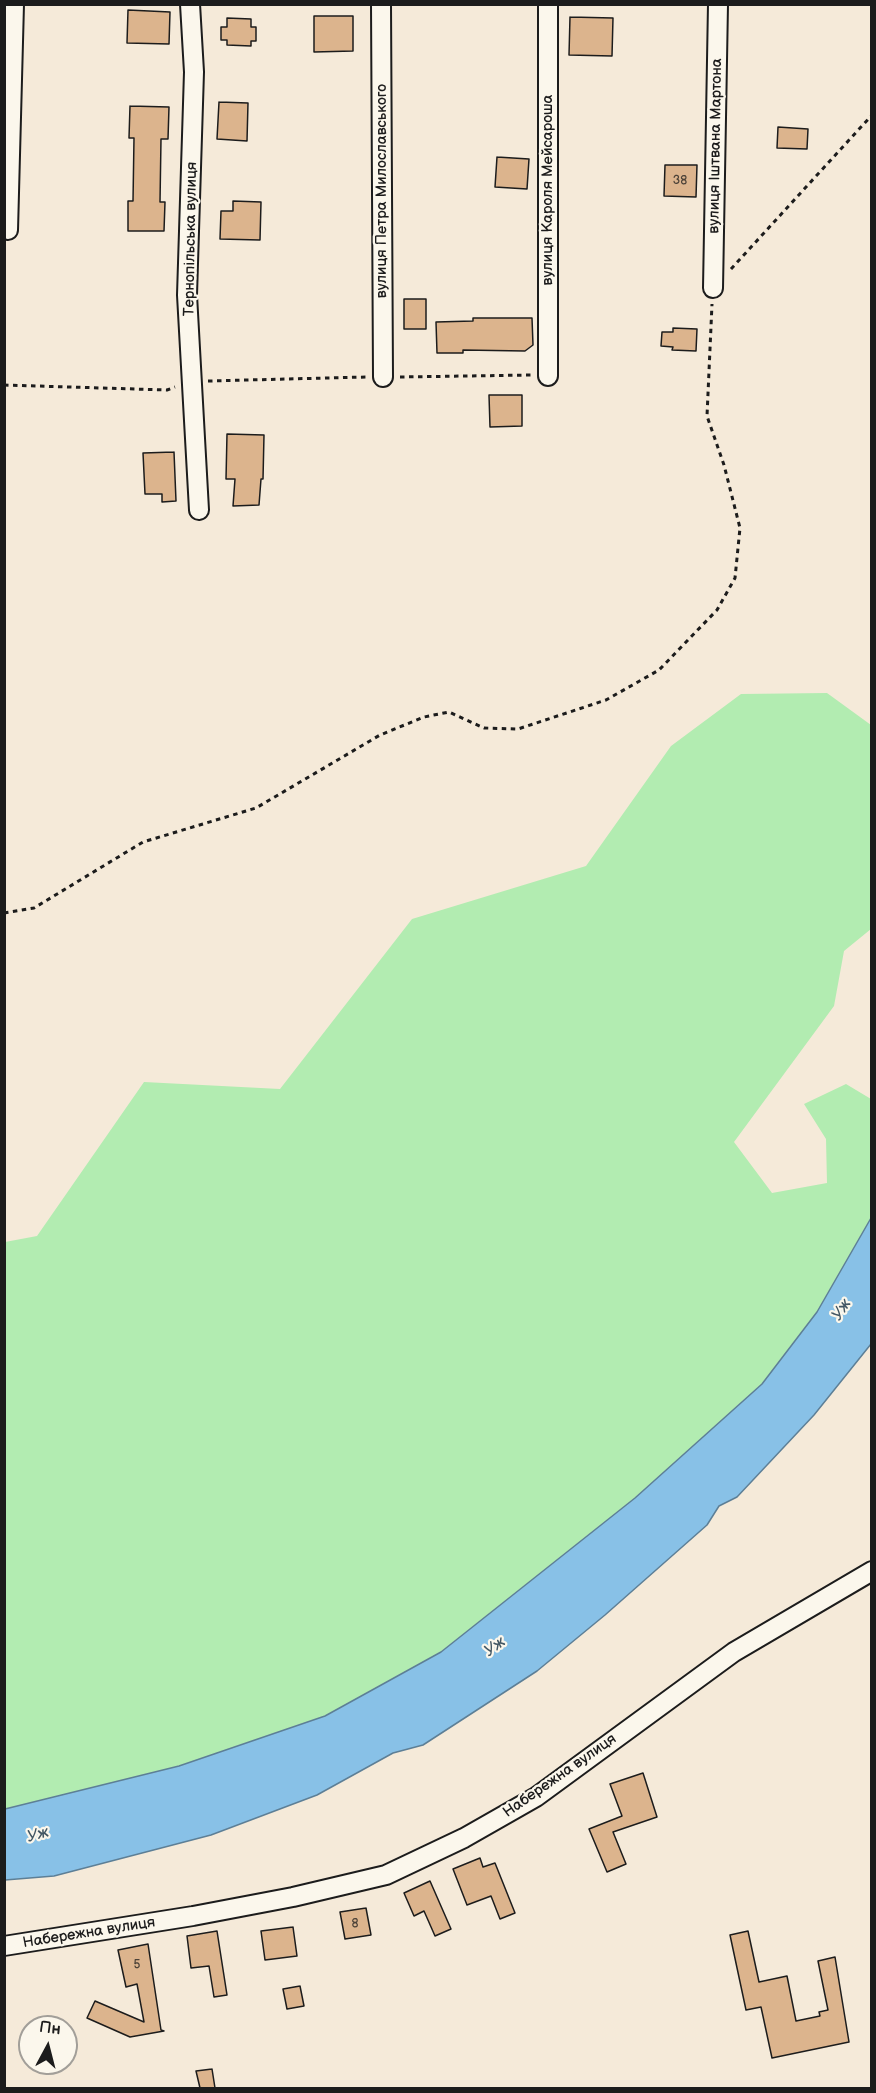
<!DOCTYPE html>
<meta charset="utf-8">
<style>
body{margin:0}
#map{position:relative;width:876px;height:2093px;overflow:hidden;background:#f5ead9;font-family:"Balsamiq Sans",sans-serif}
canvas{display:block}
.frame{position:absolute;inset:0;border:6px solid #1c1c1c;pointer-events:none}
.north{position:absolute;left:18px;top:2015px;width:60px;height:60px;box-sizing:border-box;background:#fbf7ec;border:2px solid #a29f99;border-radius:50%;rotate:7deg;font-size:16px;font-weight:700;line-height:24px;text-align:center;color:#1c1c1c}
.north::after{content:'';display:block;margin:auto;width:21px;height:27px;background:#1c1c1c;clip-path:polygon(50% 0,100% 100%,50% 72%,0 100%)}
</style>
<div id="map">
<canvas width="876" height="2093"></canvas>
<div class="frame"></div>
<div class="north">Пн</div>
</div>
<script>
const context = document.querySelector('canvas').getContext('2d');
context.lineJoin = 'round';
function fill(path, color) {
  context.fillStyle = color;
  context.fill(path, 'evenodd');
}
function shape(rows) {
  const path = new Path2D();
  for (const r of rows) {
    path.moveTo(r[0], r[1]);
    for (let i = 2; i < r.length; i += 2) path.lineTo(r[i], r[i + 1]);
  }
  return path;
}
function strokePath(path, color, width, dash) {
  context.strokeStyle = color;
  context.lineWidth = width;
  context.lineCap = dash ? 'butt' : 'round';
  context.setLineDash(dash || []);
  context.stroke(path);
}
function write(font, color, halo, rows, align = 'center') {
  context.font = font + ' "Balsamiq Sans",sans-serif';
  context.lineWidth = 4.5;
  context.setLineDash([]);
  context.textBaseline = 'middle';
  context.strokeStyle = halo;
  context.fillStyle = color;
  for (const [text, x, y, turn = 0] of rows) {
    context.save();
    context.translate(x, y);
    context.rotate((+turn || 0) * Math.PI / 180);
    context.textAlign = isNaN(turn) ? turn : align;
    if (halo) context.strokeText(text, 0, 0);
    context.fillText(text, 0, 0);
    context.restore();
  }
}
fill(shape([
 [827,693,871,725,871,929,844,951,834,1006,734,1142,772,1193,827,1183,826,1139,804,1104,846,1084,871,1099,871,1218,817,1312,762,1384,635,1498,441,1652,325,1716,179,1766,5,1809,5,1242,37,1236,144,1082,280,1089,412,919,586,866,671,746,741,694]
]), '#b2ecb1');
const water = shape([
 [871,1218,871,1344,814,1415,737,1497,719,1506,707,1525,605,1615,537,1671,423,1745,393,1753,317,1795,211,1835,54,1876,5,1880,5,1809,179,1766,325,1716,441,1652,635,1498,762,1384,817,1312,871,1218]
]);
fill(water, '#88c1e7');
strokePath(water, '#5d7f96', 1.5);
const building = shape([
 [128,10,170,12,169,44,127,43,128,10],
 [314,16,353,16,353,51,314,52,314,16],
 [570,17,613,18,612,56,569,55,570,17],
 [227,18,251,19,251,27,256,27,256,41,251,41,251,46,227,45,227,40,221,40,221,27,227,27,227,18],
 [219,102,248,103,247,141,217,139,219,102],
 [130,106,169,107,168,139,161,139,160,202,165,202,164,231,128,231,128,201,133,201,134,138,129,138,130,106],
 [778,127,808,129,807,149,777,148,778,127],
 [497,157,529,159,527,189,495,187,497,157],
 [665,165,697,165,696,197,664,196,665,165],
 [233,201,261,202,260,240,220,239,221,211,233,211,233,201],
 [404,299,426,299,426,329,404,329,404,299],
 [473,318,532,318,533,345,525,351,463,350,463,353,437,353,436,322,473,321,473,318],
 [673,328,697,329,696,351,672,350,673,347,661,346,662,332,673,332,673,328],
 [489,395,522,395,522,426,490,427,489,395],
 [227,434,264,435,263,479,261,479,259,505,233,506,235,479,226,479,227,434],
 [174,452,176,501,162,502,162,494,145,494,143,453,174,452],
 [643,1773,657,1817,613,1832,626,1864,607,1872,589,1829,622,1816,610,1784,643,1773],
 [480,1858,483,1867,495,1863,515,1913,500,1919,491,1896,467,1905,453,1869,480,1858],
 [430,1881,451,1929,435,1936,424,1911,414,1916,404,1893,430,1881],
 [366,1908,371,1935,345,1939,340,1912,366,1908],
 [293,1927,297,1956,265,1960,261,1931,293,1927],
 [217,1931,227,1995,214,1997,209,1966,191,1968,187,1936,217,1931],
 [748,1931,759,1982,787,1976,796,2021,820,2016,819,2012,828,2010,818,1961,835,1957,849,2042,772,2058,761,2007,746,2010,730,1935,748,1931],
 [148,1944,161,2030,164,2031,130,2037,87,2018,95,2001,144,2022,137,1984,126,1987,118,1950,148,1944],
 [300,1986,304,2006,287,2009,283,1989,300,1986],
 [212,2069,215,2088,200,2088,196,2071,212,2069]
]);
fill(building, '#dcb48d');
strokePath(building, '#1c1c1c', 1.5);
const street = shape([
 [190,4,194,72,187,295,199,510],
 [381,4,383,377],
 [548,4,548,376],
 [8,230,14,4],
 [713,288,718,4],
 [4,1946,193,1916,293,1897,386,1875,464,1838,536,1797,734,1652,872,1571]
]);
strokePath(street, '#1c1c1c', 22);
strokePath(shape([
 [731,269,872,115],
 [400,377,531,375],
 [208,381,366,377],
 [4,385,167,390,175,387],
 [4,913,34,908,143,842,256,808,380,735,424,717,449,712,484,728,518,729,606,700,659,670,717,610,735,578,740,528,724,465,707,416,712,304]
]), '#1c1c1c', 3, [4.5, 4.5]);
strokePath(street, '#fbf7ec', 18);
write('12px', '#4c4238', null, [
 ["38",680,181],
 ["8",355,1924],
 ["5",137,1965]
]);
write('15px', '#1c1c1c', '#fbf7ec', [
 ["вулиця Іштвана Мартона",716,146,-89],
 ["вулиця Кароля Мейсароша",548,190,-90],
 ["вулиця Петра Милославського",382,191,-90],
 ["Тернопільська вулиця",191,239,-89],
 ["Набережна вулиця",560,1776,-35],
 ["Набережна вулиця",89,1933,-9]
]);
write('italic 16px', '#425663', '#fbf7ec', [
 ["Уж",842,1310,-56],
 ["Уж",495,1647,-37],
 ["Уж",38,1835,-15]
]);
</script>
